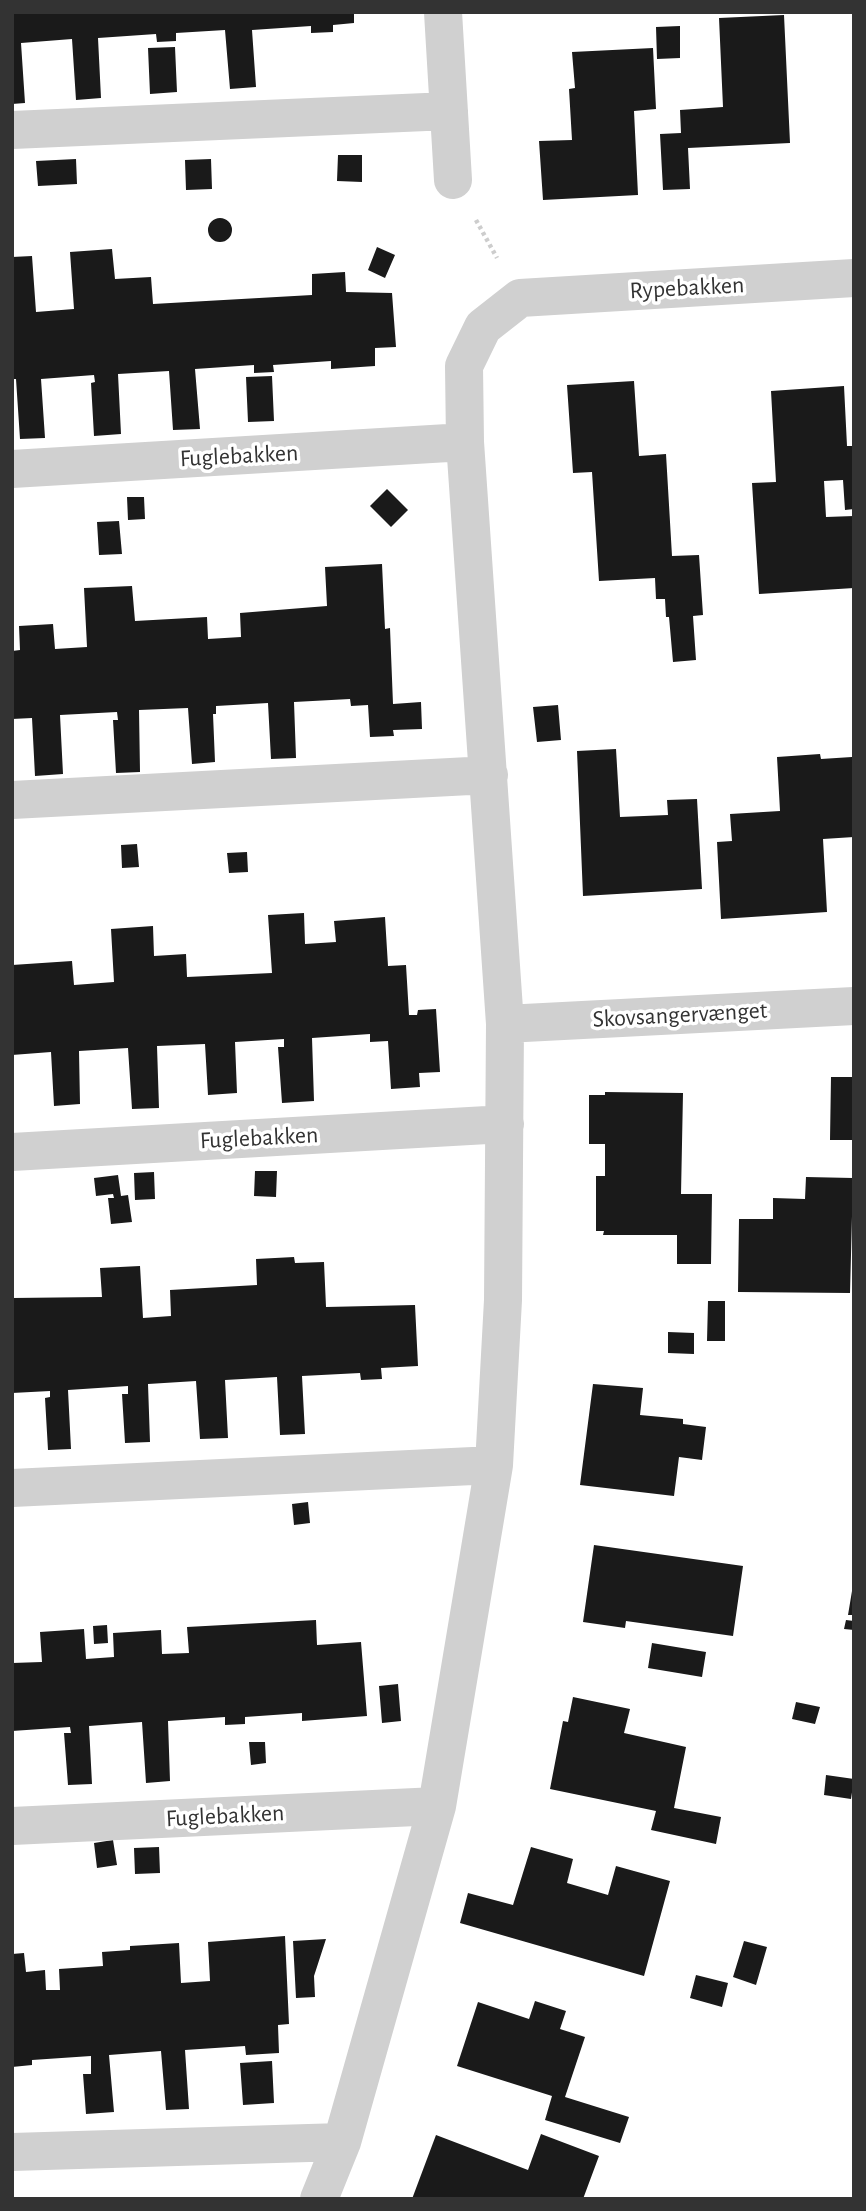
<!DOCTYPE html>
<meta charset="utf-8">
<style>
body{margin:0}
#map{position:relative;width:866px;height:2211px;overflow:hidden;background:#fff;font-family:"Alegreya Sans",sans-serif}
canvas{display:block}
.frame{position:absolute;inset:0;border:14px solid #333;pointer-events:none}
</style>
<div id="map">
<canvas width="866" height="2211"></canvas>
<div class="frame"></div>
</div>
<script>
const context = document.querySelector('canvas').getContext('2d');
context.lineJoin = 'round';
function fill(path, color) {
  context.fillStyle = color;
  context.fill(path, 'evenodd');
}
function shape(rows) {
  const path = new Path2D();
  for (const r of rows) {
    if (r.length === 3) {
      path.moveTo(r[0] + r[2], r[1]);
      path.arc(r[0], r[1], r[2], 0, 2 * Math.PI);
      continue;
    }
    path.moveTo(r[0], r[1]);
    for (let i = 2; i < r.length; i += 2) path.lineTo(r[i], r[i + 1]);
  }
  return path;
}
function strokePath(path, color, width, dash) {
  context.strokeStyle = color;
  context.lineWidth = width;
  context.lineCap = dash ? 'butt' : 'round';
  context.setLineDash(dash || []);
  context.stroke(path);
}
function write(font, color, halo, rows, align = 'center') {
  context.font = font + ' "Alegreya Sans",sans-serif';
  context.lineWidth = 7;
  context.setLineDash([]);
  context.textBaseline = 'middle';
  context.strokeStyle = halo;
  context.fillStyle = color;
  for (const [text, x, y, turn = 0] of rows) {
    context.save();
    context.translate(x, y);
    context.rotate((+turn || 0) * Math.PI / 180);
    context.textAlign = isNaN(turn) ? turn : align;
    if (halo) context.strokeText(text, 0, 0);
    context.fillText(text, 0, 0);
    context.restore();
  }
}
fill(shape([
 [12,12,354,12,354,23,333,25,333,32,311,33,311,26,252,30,256,87,230,89,225,30,176,33,176,41,157,42,156,34,98,38,101,98,76,100,72,39,21,43,25,103,12,104],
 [784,15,790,143,688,148,690,189,663,190,660,134,681,133,680,110,723,107,719,18],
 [680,26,680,58,657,59,656,27],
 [175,47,177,92,150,94,148,48],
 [653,48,656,109,634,111,638,195,543,200,539,141,572,140,569,89,575,88,572,52],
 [338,155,362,155,362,182,337,181],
 [76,159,77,184,38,186,36,161],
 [211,159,212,189,186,190,185,160],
 [220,230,12],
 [377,247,395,255,385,278,368,270],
 [112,249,115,279,151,277,153,304,312,295,312,274,345,272,346,292,392,293,396,347,375,348,375,366,331,369,331,361,273,365,274,372,254,373,254,365,195,369,200,429,173,430,169,371,118,374,121,434,94,436,91,383,95,382,94,375,41,379,45,438,20,439,16,379,12,379,12,257,32,256,36,312,74,309,70,252],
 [272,376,274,421,248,422,246,377],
 [634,381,639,456,666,454,672,556,699,555,703,615,693,616,696,660,673,662,669,617,666,617,665,599,656,599,655,578,599,581,592,472,573,473,567,385],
 [844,386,847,446,854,446,854,509,845,510,843,480,824,481,826,517,854,516,854,588,759,594,752,483,776,482,771,391],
 [387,489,408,510,391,527,370,506],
 [127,497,144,497,145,519,128,520],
 [119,521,122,554,99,555,97,522],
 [382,564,385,629,390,628,393,704,421,702,422,729,393,730,394,736,370,737,368,705,351,706,350,699,294,702,296,758,271,759,268,703,216,706,216,714,213,714,215,762,192,764,188,708,139,710,140,772,116,773,113,720,118,720,117,712,60,715,63,774,35,776,32,718,12,719,12,651,20,650,19,626,53,624,55,649,87,647,84,588,132,586,135,621,207,617,208,639,241,637,240,613,327,606,325,567],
 [558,705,561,740,537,742,533,707],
 [616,749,620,817,668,815,667,800,697,799,702,889,583,896,577,751],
 [820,754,821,759,852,757,854,794,854,837,823,839,827,912,721,919,717,842,732,841,730,814,780,811,777,757],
 [137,844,139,867,122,868,121,845],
 [247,852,248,872,229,873,227,853],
 [304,913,305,944,336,942,334,921,385,917,388,966,406,965,409,1015,417,1015,418,1010,436,1009,440,1072,419,1073,420,1087,391,1089,388,1041,370,1042,370,1034,312,1038,314,1101,282,1103,278,1047,284,1047,284,1039,235,1042,237,1093,208,1095,205,1044,157,1046,159,1108,132,1109,128,1048,79,1051,80,1104,54,1106,51,1052,12,1055,12,965,72,961,74,985,114,982,111,929,153,926,154,956,186,954,187,977,272,973,268,915],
 [831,1077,854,1077,854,1140,830,1140],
 [605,1092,683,1093,681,1194,712,1194,711,1264,677,1264,677,1235,603,1235,604,1231,596,1231,596,1176,605,1176,605,1144,589,1144,589,1095,605,1095],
 [255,1171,277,1171,276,1197,254,1196],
 [154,1172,155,1199,135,1200,134,1173],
 [118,1175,121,1196,128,1195,132,1222,111,1224,108,1198,114,1198,113,1194,96,1196,94,1178],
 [806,1177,853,1178,850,1293,738,1292,739,1219,773,1219,773,1198,805,1199],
 [294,1257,295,1263,324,1262,326,1307,415,1305,418,1366,381,1368,382,1379,361,1380,360,1373,302,1376,305,1434,280,1435,277,1377,225,1380,228,1438,200,1439,196,1381,148,1384,150,1442,125,1443,122,1394,128,1394,128,1386,68,1390,71,1449,48,1450,45,1398,50,1397,50,1391,12,1393,12,1298,102,1297,100,1268,140,1266,143,1318,171,1316,170,1290,257,1285,256,1259],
 [708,1301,725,1301,725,1341,707,1341],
 [668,1332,694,1333,694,1354,668,1353],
 [593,1384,643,1388,640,1415,683,1419,683,1424,706,1427,702,1460,679,1457,674,1496,580,1485],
 [308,1502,310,1523,294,1525,292,1504],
 [594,1545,743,1566,733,1636,626,1621,625,1628,583,1622],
 [852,1591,854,1591,854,1615,848,1615],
 [316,1620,317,1645,361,1642,367,1716,302,1721,302,1713,245,1717,245,1724,225,1725,225,1717,168,1721,170,1781,146,1783,142,1722,89,1726,92,1784,68,1785,64,1733,71,1733,70,1727,12,1731,12,1663,42,1662,40,1632,84,1629,86,1659,114,1657,113,1633,161,1630,162,1654,189,1653,187,1627],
 [846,1620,854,1621,854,1630,844,1629],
 [107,1625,108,1643,94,1644,93,1626],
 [652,1643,706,1652,702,1677,648,1668],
 [398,1684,401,1721,382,1723,379,1686],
 [573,1697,630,1709,624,1733,686,1747,674,1808,721,1817,716,1844,651,1830,656,1811,550,1789,563,1721,568,1722],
 [796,1702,820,1707,815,1724,792,1719],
 [249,1742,265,1742,266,1763,251,1765],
 [826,1775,854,1779,851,1799,824,1795],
 [113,1840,117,1865,97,1868,94,1843],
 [159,1847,160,1873,135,1874,134,1848],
 [531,1847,573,1859,567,1883,608,1895,616,1866,670,1881,644,1976,460,1923,468,1893,513,1905],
 [285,1936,289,2024,278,2025,279,2053,246,2055,245,2046,185,2050,189,2109,166,2110,161,2051,109,2055,114,2112,86,2114,83,2074,91,2074,91,2056,32,2060,32,2065,12,2067,12,1954,24,1953,26,1972,45,1970,46,1990,60,1990,59,1969,103,1966,102,1952,130,1950,130,1946,179,1943,181,1983,210,1981,208,1942],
 [326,1939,314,1976,315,1997,296,1998,293,1941],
 [744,1941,767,1947,756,1985,733,1977],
 [696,1975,728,1983,722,2007,690,1998],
 [535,2001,566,2011,560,2029,585,2037,565,2097,629,2117,620,2143,545,2120,552,2096,457,2066,478,2002,529,2019],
 [272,2061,274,2103,243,2105,240,2063],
 [541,2134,599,2156,583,2199,412,2199,436,2135,528,2170]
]), '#1a1a1a');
strokePath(shape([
 [476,220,497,258]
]), '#cdcdcd', 4.5, [3.5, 3.5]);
strokePath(shape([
 [443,12,453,180],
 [12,130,449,111],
 [12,469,465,442],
 [12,800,489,775],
 [505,1024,854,1006],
 [12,1152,505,1124],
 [12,1488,494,1465],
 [12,1826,437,1806],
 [12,2152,342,2142],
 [319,2199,342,2142,437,1806,494,1465,503,1300,505,1024,465,442,464,366,483,327,520,298,854,278]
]), '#d0d0d0', 38);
write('24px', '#333', '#fff', [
 ["Rypebakken",687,288,-3],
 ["Fuglebakken",239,456,-3],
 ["Skovsangervænget",680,1015,-3],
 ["Fuglebakken",259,1138,-3],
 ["Fuglebakken",225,1816,-3]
]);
</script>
